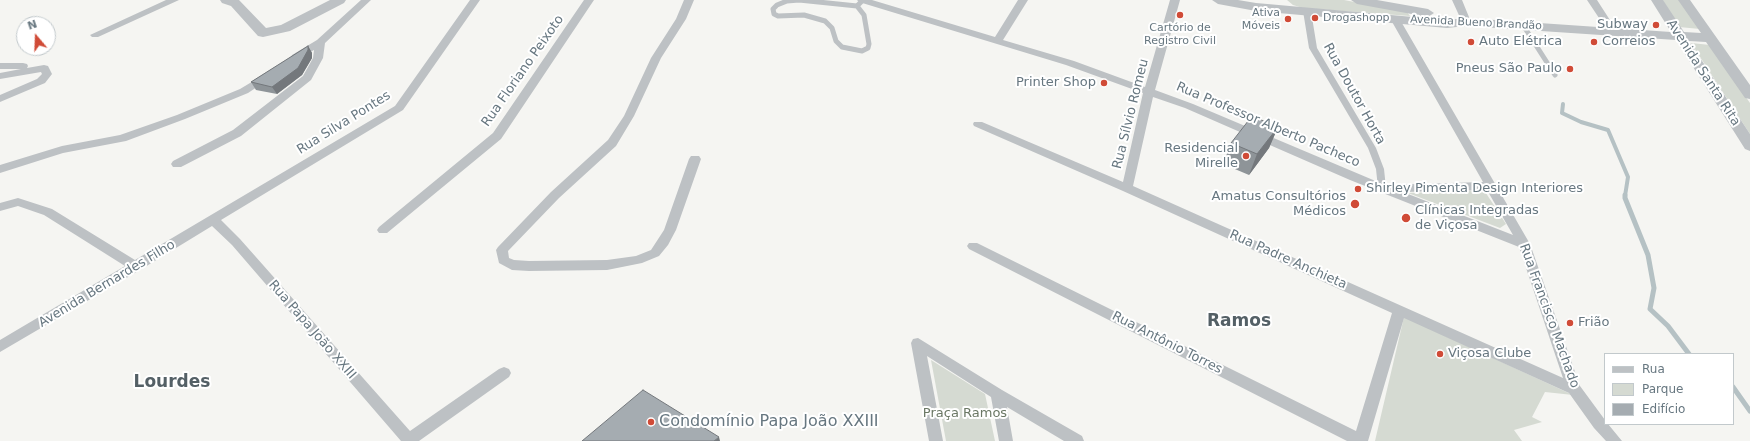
<!DOCTYPE html>
<meta charset="utf-8">
<style>
body{margin:0}
#map{position:relative;width:1750px;height:441px;overflow:hidden;background:#f5f5f2;font-family:"DejaVu Sans",sans-serif}
canvas{display:block}
.legend{position:absolute;left:1604px;top:353px;width:130px;height:72px;box-sizing:border-box;background:#fff;border:1px solid #c2c9cc;margin:0;padding:5px 7px;list-style:none;font-size:12px;color:#677780}
.legend li{display:flex;align-items:center;gap:8px;height:20px}
.legend b{width:20px;border:1px solid #c2c9cc}
.north{position:absolute;left:16px;top:16px;width:40px;height:40px;box-sizing:border-box;background:#fff;border:1px solid #c2c9cc;border-radius:50%;rotate:341deg;font-size:11px;font-weight:700;line-height:16px;text-align:center;color:#677780}
.north::after{content:'';display:block;margin:auto;width:14px;height:18px;background:#d04b37;clip-path:polygon(50% 0,100% 100%,50% 72%,0 100%)}
</style>
<div id="map">
<canvas width="1750" height="441"></canvas>
<ul class="legend">
<li><b style="height:5px;background:#bdc1c4"></b>Rua</li>
<li><b style="height:11px;background:#d5dad2"></b>Parque</li>
<li><b style="height:11px;background:#a5acb1"></b>Edifício</li>
</ul>
<div class="north">N</div>
</div>
<script>
const context = document.querySelector('canvas').getContext('2d');
context.lineJoin = 'round';
function fill(path, color) {
  context.fillStyle = color;
  context.fill(path, 'evenodd');
}
function shape(rows) {
  const path = new Path2D();
  for (const r of rows) {
    path.moveTo(r[0], r[1]);
    for (let i = 2; i < r.length; i += 2) path.lineTo(r[i], r[i + 1]);
  }
  return path;
}
function strokePath(path, color, width, dash) {
  context.strokeStyle = color;
  context.lineWidth = width;
  context.lineCap = dash ? 'butt' : 'round';
  context.setLineDash(dash || []);
  context.stroke(path);
}
function write(font, color, halo, rows, align = 'center') {
  context.font = font + ' "DejaVu Sans",sans-serif';
  context.lineWidth = 4;
  context.setLineDash([]);
  context.textBaseline = 'middle';
  context.strokeStyle = halo;
  context.fillStyle = color;
  for (const [text, x, y, turn = 0] of rows) {
    context.save();
    context.translate(x, y);
    context.rotate((+turn || 0) * Math.PI / 180);
    context.textAlign = isNaN(turn) ? turn : align;
    if (halo) context.strokeText(text, 0, 0);
    context.fillText(text, 0, 0);
    context.restore();
  }
}
fill(shape([
 [1287,0,1344,0,1407,12,1410,16,1303,8,1293,5],
 [1662,0,1679,0,1700,29,1679,27],
 [1691,43,1710,45,1750,103,1750,134],
 [1484,190,1506,224,1500,228,1408,193],
 [1404,317,1573,395,1545,392,1532,417,1542,422,1514,430,1522,441,1375,441],
 [931,360,985,394,995,441,946,441]
]), '#d5dad2');
strokePath(shape([
 [1563,104,1562,113,1581,122,1608,130,1628,177,1625,196]
]), '#b5c1c4', 4);
strokePath(shape([
 [1625,195,1625,198,1648,255,1654,288,1650,309,1668,326,1689,354],
 [1733,387,1750,411]
]), '#b5c1c4', 5);
strokePath(shape([
 [799,0,857,6,864,15,869,44,868,48,862,51,842,47,836,41,832,28,825,21,804,15,778,16,774,14,773,9,777,5,787,1,799,0],
 [857,6,863,0],
 [1523,25,1555,75]
]), '#bdc1c4', 5);
fill(shape([
 [1304,9,1307,9,1311,11,1317,48,1376,148,1384,169,1386,188,1385,190,1379,190,1378,188,1376,169,1368,148,1309,48,1303,11,1304,9]
]), '#bdc1c4');
fill(shape([
 [166,0,179,0,98,37,92,37,90,35,166,0],
 [361,0,371,0,325,43,323,58,311,80,241,136,181,167,173,167,171,164,173,161,233,130,303,76,313,58,314,50,296,60,292,59,291,57,292,55,317,40,361,0],
 [470,0,480,0,403,110,221,220,240,239,410,431,499,369,504,367,509,369,511,373,509,377,419,441,401,441,232,245,212,226,140,270,0,352,0,340,125,266,44,215,18,206,0,211,0,203,18,198,52,209,135,260,395,106,470,0],
 [584,0,594,0,501,139,387,233,379,233,377,230,379,227,493,133,584,0],
 [684,0,694,0,686,19,661,58,634,116,616,146,559,198,508,251,509,258,514,260,529,261,607,260,636,256,651,250,664,230,689,159,691,156,699,156,701,159,676,230,668,245,659,256,642,263,607,270,529,271,512,270,499,263,496,250,498,247,551,192,608,140,624,116,651,58,676,19,684,0],
 [857,0,872,0,995,37,1018,0,1028,0,1003,40,1074,61,1145,87,1170,0,1180,0,1155,90,1193,104,1385,185,1483,182,1391,20,1393,18,1399,18,1530,244,1580,386,1605,420,1605,424,1608,424,1622,441,1606,441,1594,428,1569,393,1404,318,1368,441,1347,441,969,249,967,246,969,243,977,243,1356,431,1392,313,1123,191,974,126,973,124,974,122,982,122,1123,182,1143,93,1066,65,859,2,857,0],
 [1153,97,1185,108,1350,180,1519,247,1563,378,1133,186,1153,97],
 [1487,190,1513,235,1403,192,1487,190],
 [1452,0,1462,0,1471,22,1469,24,1463,24,1452,0],
 [1587,0,1597,0,1617,31,1615,33,1609,33,1587,0],
 [0,63,23,63,27,64,28,66,27,68,44,65,48,66,52,74,45,83,0,102,0,95,37,79,42,74,41,72,0,79,0,73,21,69,0,69,0,63],
 [265,74,270,77,269,79,248,93,185,119,126,141,63,153,0,173,0,165,62,146,120,135,177,115,240,89,265,74],
 [918,338,1002,390,1082,436,1084,441,1064,441,1007,407,1013,441,999,441,991,397,927,356,943,441,929,441,911,343,913,339,918,338]
]), '#bdc1c4');
fill(shape([
 [220,0,239,0,266,28,281,25,330,0,346,0,344,3,290,31,263,37,258,36,231,6,222,3,220,0],
 [1212,0,1238,0,1256,3,1447,20,1466,18,1671,32,1651,0,1663,0,1684,32,1701,33,1678,0,1690,0,1750,85,1750,99,1745,98,1706,42,1689,41,1750,134,1750,151,1745,149,1676,40,1466,26,1447,28,1256,11,1218,4,1212,0],
 [1351,0,1377,0,1428,9,1434,13,1428,17,1357,4,1351,0]
]), '#bdc1c4');
fill(shape([
 [308,46,312,53,312,58,302,75,277,94,256,90,251,82],
 [1278,127,1269,148,1249,175,1223,164,1231,143]
]), '#8e9498');
fill(shape([
 [308,46,312,53,312,58,302,75,277,94,272,87],
 [1278,127,1269,148,1249,175,1257,154],
 [719,437,720,441,714,441]
]), '#74787c');
const building = shape([
 [308,46,308,50,298,68,272,87,251,82,308,46],
 [1252,116,1278,127,1257,154,1231,143,1252,116],
 [643,390,719,437,714,441,582,441,643,390]
]);
fill(building, '#a5acb1');
strokePath(building, '#74787c', 1);
for (const [x, y, r, color] of [
 [1180,15,4,"#d04b37"],
 [1315,18,4,"#d04b37"],
 [1288,19,4,"#d04b37"],
 [1656,25,4,"#d04b37"],
 [1471,42,4,"#d04b37"],
 [1594,42,4,"#d04b37"],
 [1570,69,4,"#d04b37"],
 [1104,83,4,"#d04b37"],
 [1246,156,4,"#d04b37"],
 [1358,189,4,"#d04b37"],
 [1355,204,5,"#d04b37"],
 [1406,218,5,"#d04b37"],
 [1570,323,4,"#d04b37"],
 [1440,354,4,"#d04b37"],
 [651,422,4,"#d04b37"]
]) {
  const dot = new Path2D();
  dot.arc(x, y, r, 0, 2 * Math.PI);
  context.fillStyle = color;
  context.fill(dot);
  strokePath(dot, '#fff', 1.5);
}
write('11px', '#677780', '#fff', [
 ["Ativa",1280,13],
 ["Móveis",1280,26],
 ["Drogashopp",1323,18,"left"],
 ["Cartório de",1180,28,"center"],
 ["Registro Civil",1180,41,"center"]
], 'right');
write('11px', '#677780', '#fff', [
 ["Avenida Bueno Brandão",1476,23,3]
]);
write('13px', '#677780', '#fff', [
 ["Subway",1648,25,"right"],
 ["Auto Elétrica",1479,42],
 ["Correios",1602,42],
 ["Pneus São Paulo",1562,69,"right"],
 ["Printer Shop",1096,83,"right"],
 ["Residencial",1238,149,"right"],
 ["Mirelle",1238,164,"right"],
 ["Shirley Pimenta Design Interiores",1366,189],
 ["Amatus Consultórios",1346,197,"right"],
 ["Médicos",1346,212,"right"],
 ["Clínicas Integradas",1415,211],
 ["de Viçosa",1415,226],
 ["Frião",1578,323],
 ["Viçosa Clube",1448,354]
], 'left');
write('13px', '#677780', '#fff', [
 ["Rua Floriano Peixoto",523,71,-55],
 ["Avenida Santa Rita",1703,73,57],
 ["Rua Doutor Horta",1354,94,61],
 ["Rua Sílvio Romeu",1131,114,-76],
 ["Rua Silva Pontes",344,123,-32],
 ["Rua Professor Alberto Pacheco",1268,125,23],
 ["Rua Padre Anchieta",1288,260,24],
 ["Avenida Bernardes Filho",107,284,-31],
 ["Rua Francisco Machado",1549,316,70],
 ["Rua Papa João XXIII",312,330,49],
 ["Rua Antônio Torres",1167,343,27]
]);
write('13px', '#6b7865', '#fff', [
 ["Praça Ramos",965,414]
]);
write('16px', '#677780', '#fff', [
 ["Condomínio Papa João XXIII",659,422]
], 'left');
write('bold 17px', '#546066', '#fff', [
 ["Ramos",1239,322],
 ["Lourdes",172,383]
]);
</script>
